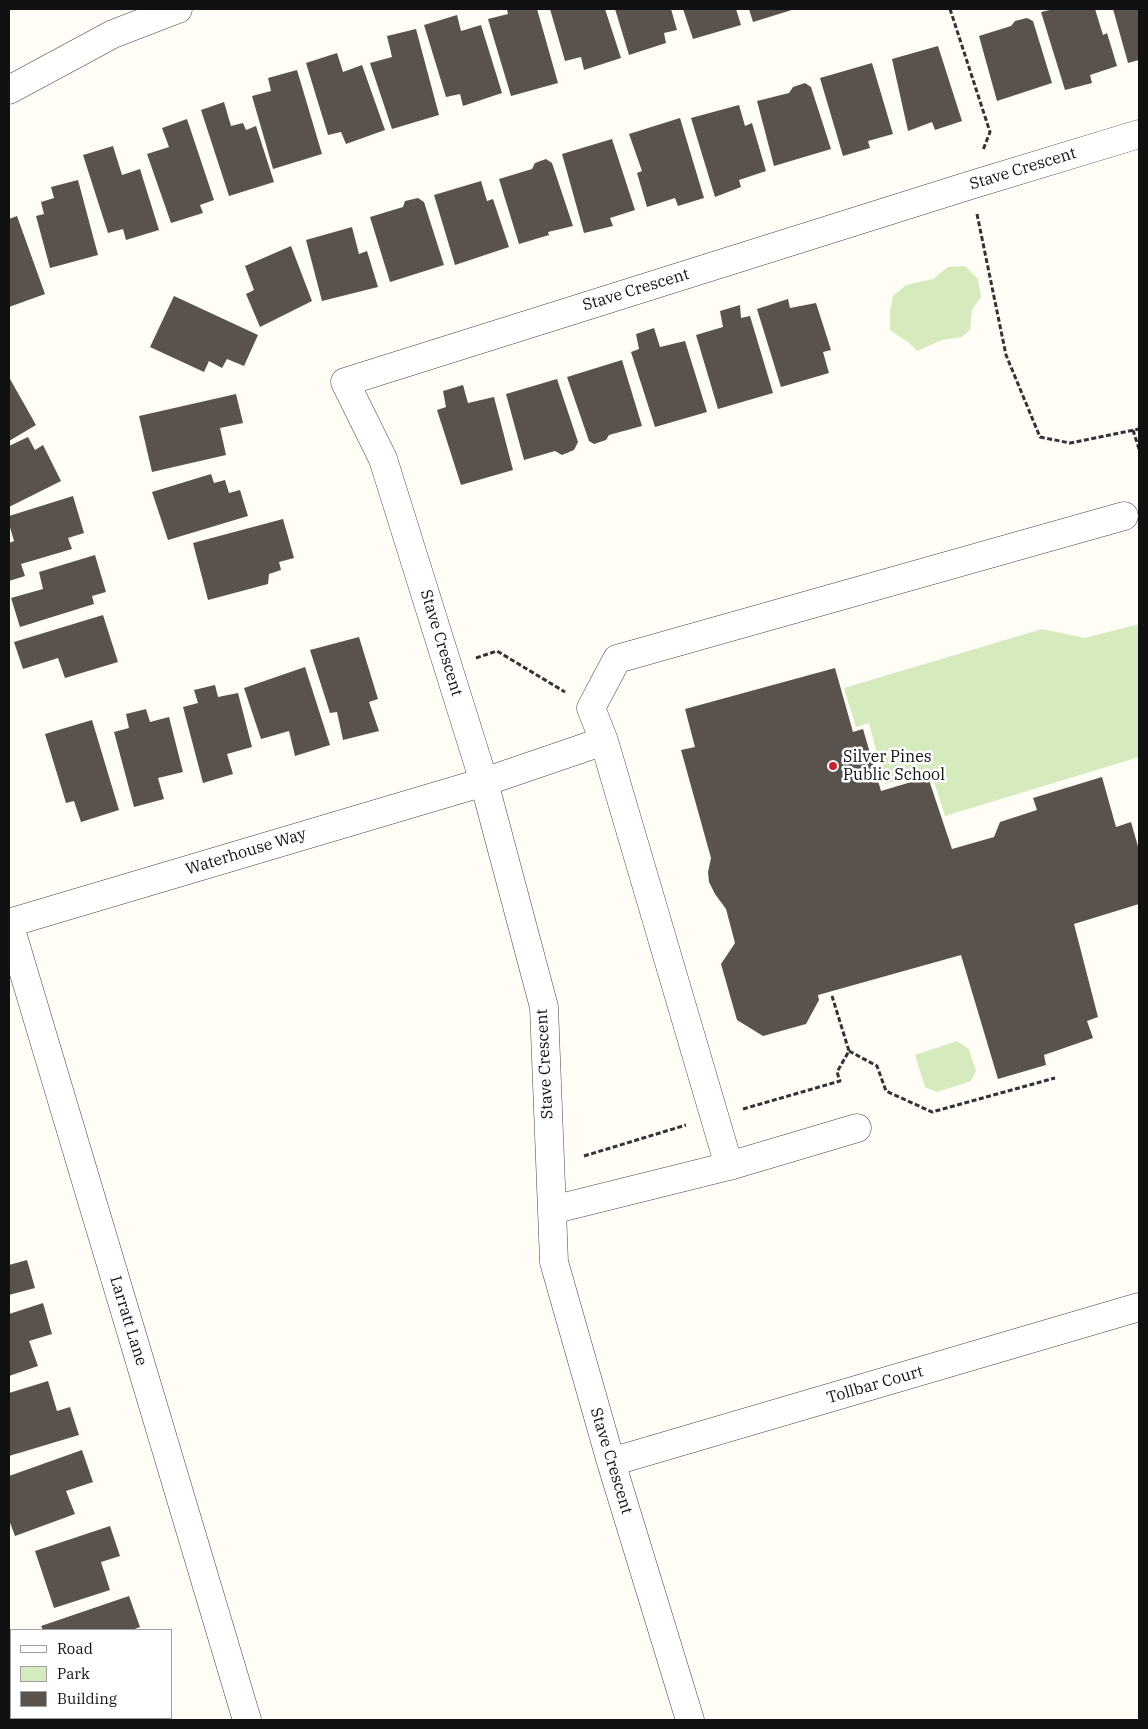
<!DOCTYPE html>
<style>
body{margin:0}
#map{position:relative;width:1148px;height:1729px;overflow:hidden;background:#fffdf5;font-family:"IBM Plex Serif",serif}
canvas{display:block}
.frame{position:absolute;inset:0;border:10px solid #111;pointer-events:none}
.legend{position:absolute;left:10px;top:1629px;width:162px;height:90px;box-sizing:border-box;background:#fff;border:1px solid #a0a0a0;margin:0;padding:6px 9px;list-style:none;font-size:15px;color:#111}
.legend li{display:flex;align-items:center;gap:10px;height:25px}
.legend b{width:25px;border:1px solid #a0a0a0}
</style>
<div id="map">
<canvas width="1148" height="1729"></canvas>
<div class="frame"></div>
<ul class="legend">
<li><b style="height:6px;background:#fff"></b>Road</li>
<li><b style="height:14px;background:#d5ebbd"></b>Park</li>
<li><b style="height:14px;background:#5a524d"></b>Building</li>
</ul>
</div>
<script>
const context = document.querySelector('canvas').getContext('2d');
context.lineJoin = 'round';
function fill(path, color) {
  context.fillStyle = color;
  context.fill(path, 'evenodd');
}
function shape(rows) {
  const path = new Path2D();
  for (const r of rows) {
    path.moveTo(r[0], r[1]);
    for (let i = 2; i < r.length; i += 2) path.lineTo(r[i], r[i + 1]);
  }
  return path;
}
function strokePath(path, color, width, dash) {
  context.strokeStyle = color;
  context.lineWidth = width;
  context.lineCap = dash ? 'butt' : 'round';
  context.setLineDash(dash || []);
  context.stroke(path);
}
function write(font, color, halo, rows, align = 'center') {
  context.font = font + ' "IBM Plex Serif",serif';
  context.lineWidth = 5;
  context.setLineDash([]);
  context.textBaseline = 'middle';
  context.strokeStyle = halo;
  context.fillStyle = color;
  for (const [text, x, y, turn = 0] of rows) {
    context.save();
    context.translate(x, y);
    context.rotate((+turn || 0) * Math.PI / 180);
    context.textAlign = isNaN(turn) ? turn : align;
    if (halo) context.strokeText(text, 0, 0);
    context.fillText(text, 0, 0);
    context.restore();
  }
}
fill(shape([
 [965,266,978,279,981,297,972,310,970,330,962,337,942,340,917,351,909,343,890,330,890,311,893,296,906,285,933,279,948,267],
 [1139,624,1139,757,945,816,931,772,885,784,869,723,856,727,844,688,1042,629,1085,638],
 [957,1041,969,1049,976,1071,971,1081,937,1092,925,1087,915,1055]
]), '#d5ebbd');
fill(shape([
 [507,9,537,9,558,83,511,96,488,19,508,14],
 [550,9,605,9,621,58,584,70,581,57,565,61],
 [615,9,671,9,677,30,664,33,666,43,629,55],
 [683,9,736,9,741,25,693,39],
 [749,9,795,9,753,22],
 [1054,9,1095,9,1103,35,1107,33,1117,66,1090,75,1092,83,1065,90,1041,12],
 [1113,9,1139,9,1139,60,1128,63],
 [457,15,461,31,481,25,502,93,463,106,460,94,446,97,424,25],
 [1027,18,1033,21,1052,83,997,101,979,36,1011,26,1015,21],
 [416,29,439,115,392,129,370,63,392,57,387,36],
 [938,46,962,121,935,130,932,122,908,131,892,59],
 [337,53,343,72,362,65,385,130,346,144,341,132,328,135,306,63],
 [872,63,893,134,868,141,870,148,843,156,820,78],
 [297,70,322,154,273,169,252,96,271,91,268,78],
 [805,83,811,87,831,149,774,166,757,101,789,93,793,87],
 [224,102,231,126,243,123,246,130,256,126,274,182,229,196,201,110],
 [739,105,745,126,752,123,766,171,739,180,741,187,715,197,691,118],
 [680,118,704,198,678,206,675,198,647,207,637,173,642,171,629,134],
 [187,119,214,200,200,205,203,213,171,223,147,154,169,147,162,128],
 [612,139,635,210,610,218,613,226,584,233,562,154],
 [113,146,122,175,140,169,159,230,126,240,123,229,108,233,83,155],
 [546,159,552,163,573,226,548,232,549,235,519,244,499,179,532,169,535,163],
 [78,180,98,255,50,268,36,216,44,214,41,202,54,198,51,187],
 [481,181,487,201,493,199,509,247,455,265,434,195],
 [418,198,424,202,444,265,390,282,370,217,403,207,405,201],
 [17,216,45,294,9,307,9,219],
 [352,227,359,254,367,251,378,287,322,301,306,240],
 [291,246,312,301,260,327,246,294,254,290,245,266],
 [174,296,258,335,244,366,227,359,222,368,209,361,204,372,150,347],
 [788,299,790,308,816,303,831,350,823,352,829,373,781,387,757,309],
 [740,305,741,318,750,316,773,393,718,409,696,335,723,327,720,311],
 [654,328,660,347,685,341,707,412,655,427,631,352,639,349,636,334],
 [622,360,642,426,609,435,606,440,594,444,589,441,567,377],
 [10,379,36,425,9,441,9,380],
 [557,379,578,442,574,450,562,455,555,451,524,460,506,394],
 [463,385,468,403,494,397,513,470,461,485,437,410,446,407,443,391],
 [236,394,243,423,220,428,226,455,152,472,139,416],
 [28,437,35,450,43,445,61,481,9,507,9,446],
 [211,474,214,483,225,480,229,493,240,490,248,516,168,540,152,492],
 [73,496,84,533,68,538,72,549,21,564,25,576,9,581,9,543,14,541,9,524,9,516],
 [283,519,294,558,279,562,281,570,269,574,268,584,208,600,193,543],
 [95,555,106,592,92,596,94,604,20,627,11,598,43,589,39,572],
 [103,615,118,662,65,678,58,658,23,669,14,642],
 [359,637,378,699,369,702,379,731,343,740,337,712,330,713,310,650],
 [305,667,330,745,295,756,289,731,261,739,244,688],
 [835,668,853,732,863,729,881,791,928,777,952,849,994,837,1000,822,1037,810,1033,798,1102,777,1116,827,1131,822,1139,850,1139,904,1074,924,1098,1017,1087,1021,1093,1038,1044,1055,1046,1065,998,1079,961,955,818,995,819,1000,806,1024,763,1036,737,1020,721,964,735,943,726,909,715,894,709,882,708,872,711,858,681,750,695,747,685,709],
 [215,685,218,697,238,693,252,747,227,754,233,774,203,783,183,707,198,703,194,690],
 [146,709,150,722,169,717,183,772,158,778,164,799,134,807,114,732,129,728,126,714],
 [92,720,119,810,81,822,74,801,66,803,45,734],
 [27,1260,35,1288,9,1295,9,1265],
 [43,1303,52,1334,29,1341,38,1366,9,1376,9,1314],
 [48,1381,57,1411,70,1407,79,1435,9,1456,9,1393],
 [82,1450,93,1482,66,1491,75,1514,15,1536,9,1520,9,1476],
 [110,1526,120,1556,101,1562,110,1590,54,1608,35,1551],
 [129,1596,140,1627,132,1630,43,1630,41,1626],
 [70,1718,139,1718,140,1720,71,1720]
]), '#5a524d');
const minor = shape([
 [9,90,113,34,178,9],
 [9,923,247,1720],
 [9,923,484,782,604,741],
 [729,1166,604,741,591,708,617,659,1124,516],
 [552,1210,729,1166,857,1128],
 [611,1462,1139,1307],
 [690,1720,611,1462,554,1262,544,1007,484,782,383,459,345,382,971,185,1139,134]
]);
strokePath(minor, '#444', 29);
strokePath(shape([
 [950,9,990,132,983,150],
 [977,214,1006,355,1040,437,1070,443,1139,429],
 [1133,430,1139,449],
 [476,658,497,651,565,692],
 [849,1051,877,1066,886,1091,932,1112,1055,1078],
 [743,1109,840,1081,837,1072,849,1051,832,996],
 [584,1156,686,1125]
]), '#333', 3, [5, 2.5]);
strokePath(minor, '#fff', 28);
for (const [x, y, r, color] of [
 [833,766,5,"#c4262e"]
]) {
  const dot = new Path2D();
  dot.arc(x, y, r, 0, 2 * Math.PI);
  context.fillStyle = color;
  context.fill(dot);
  strokePath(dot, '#fff', 2);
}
write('16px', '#111', '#fff', [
 ["Stave Crescent",1023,169,-17],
 ["Stave Crescent",636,290,-17],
 ["Stave Crescent",441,643,73],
 ["Waterhouse Way",246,852,-17],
 ["Stave Crescent",545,1064,-93],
 ["Larratt Lane",128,1321,73],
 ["Tollbar Court",875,1385,-16],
 ["Stave Crescent",611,1461,73]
]);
write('16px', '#111', '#fff', [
 ["Silver Pines",843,757],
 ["Public School",843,775]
], 'left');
</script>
